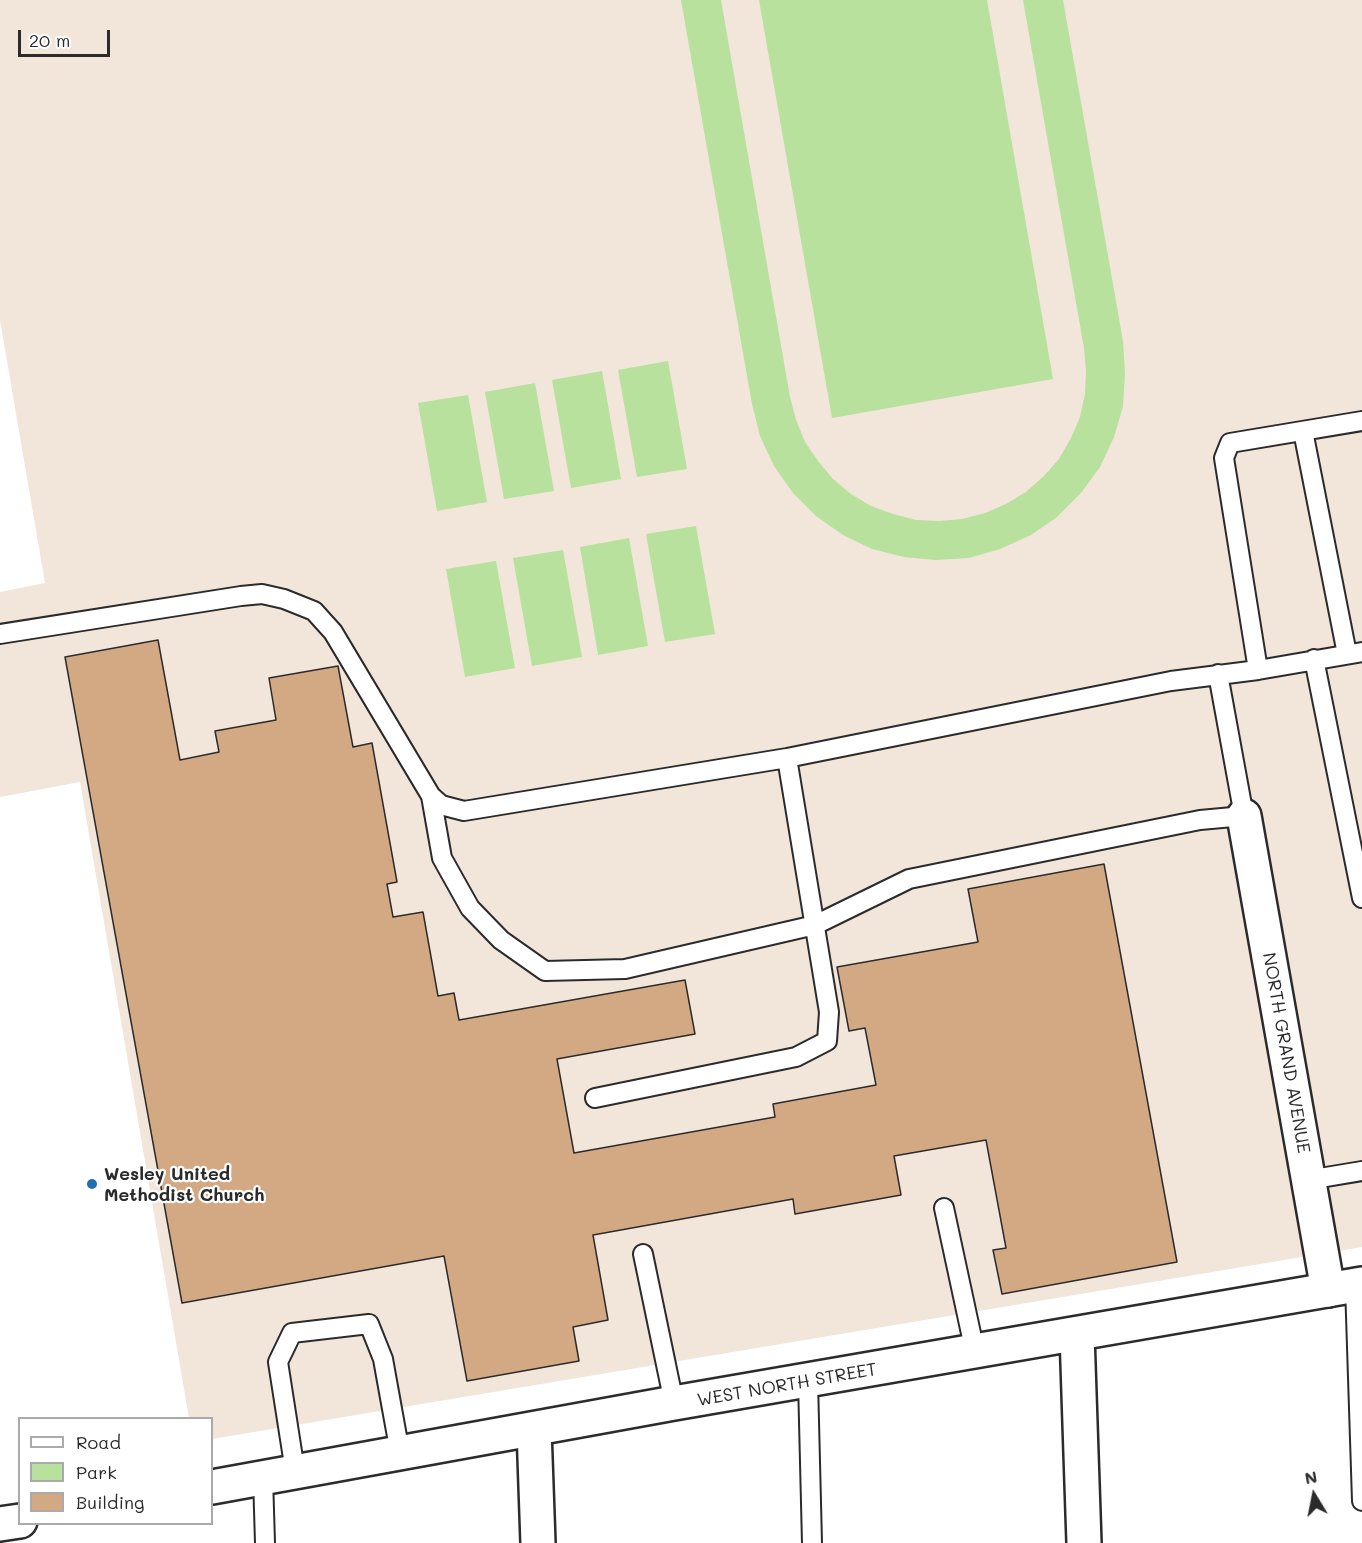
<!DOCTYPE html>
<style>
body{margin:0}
#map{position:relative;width:1362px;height:1543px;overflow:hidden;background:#fff;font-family:Mali,sans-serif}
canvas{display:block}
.legend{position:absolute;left:18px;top:1417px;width:195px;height:108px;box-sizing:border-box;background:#fff;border:2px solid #aaa;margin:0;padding:8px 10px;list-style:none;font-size:18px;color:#2b2b2b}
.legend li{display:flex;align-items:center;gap:12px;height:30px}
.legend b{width:30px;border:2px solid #aaa}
.north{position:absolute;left:1284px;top:1465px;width:60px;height:60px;-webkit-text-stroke:4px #fff;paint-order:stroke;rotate:350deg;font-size:16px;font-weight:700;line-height:24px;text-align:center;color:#2b2b2b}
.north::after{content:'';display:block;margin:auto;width:21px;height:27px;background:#2b2b2b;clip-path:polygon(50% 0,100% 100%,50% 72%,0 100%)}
.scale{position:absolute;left:18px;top:30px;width:92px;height:27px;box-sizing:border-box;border:3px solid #2b2b2b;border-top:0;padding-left:8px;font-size:18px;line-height:21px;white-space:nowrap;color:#2b2b2b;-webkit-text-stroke:4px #fff;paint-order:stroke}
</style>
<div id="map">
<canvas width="1362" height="1543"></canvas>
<ul class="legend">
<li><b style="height:8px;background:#fff"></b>Road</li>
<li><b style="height:16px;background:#b7e19d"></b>Park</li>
<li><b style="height:16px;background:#d3a984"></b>Building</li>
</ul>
<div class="north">N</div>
<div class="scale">20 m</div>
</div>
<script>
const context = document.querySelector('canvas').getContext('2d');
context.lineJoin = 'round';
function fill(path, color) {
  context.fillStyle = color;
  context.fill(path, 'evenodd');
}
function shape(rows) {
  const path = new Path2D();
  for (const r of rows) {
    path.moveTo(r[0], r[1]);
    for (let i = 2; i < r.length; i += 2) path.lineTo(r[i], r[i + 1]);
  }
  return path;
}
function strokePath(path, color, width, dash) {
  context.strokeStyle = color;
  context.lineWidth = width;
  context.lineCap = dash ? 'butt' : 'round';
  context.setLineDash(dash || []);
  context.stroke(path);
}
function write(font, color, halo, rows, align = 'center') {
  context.font = font + ' Mali,sans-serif';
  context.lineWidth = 4.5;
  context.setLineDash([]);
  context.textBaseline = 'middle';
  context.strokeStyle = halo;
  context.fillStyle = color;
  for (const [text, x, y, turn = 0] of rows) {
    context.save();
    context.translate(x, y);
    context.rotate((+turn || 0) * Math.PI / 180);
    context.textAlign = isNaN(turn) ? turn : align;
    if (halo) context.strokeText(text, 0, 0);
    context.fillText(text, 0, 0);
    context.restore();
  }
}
fill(shape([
 [0,0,1362,0,1362,1247,212,1439,212,1418,189,1418,80,782,0,797,0,592,45,583,0,320]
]), '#f2e5da');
fill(shape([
 [681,0,721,0,790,397,796,420,805,442,818,461,833,479,851,494,871,506,893,514,916,520,939,521,962,519,985,513,1006,504,1026,492,1044,476,1059,459,1071,438,1080,417,1085,394,1086,371,1084,348,1023,0,1063,0,1123,341,1125,373,1123,406,1114,437,1100,467,1081,493,1057,517,1031,535,1000,549,969,558,936,560,904,557,872,549,843,535,816,516,793,493,774,466,760,436,752,404],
 [759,0,987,0,1053,379,832,418],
 [668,361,687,469,637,477,618,370],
 [602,371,621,479,571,488,552,380],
 [535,383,554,491,504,499,485,392],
 [468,395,487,502,437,511,418,403],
 [696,526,715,634,665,642,646,534],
 [629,538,648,646,598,655,580,547],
 [563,550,582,657,532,666,513,558],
 [496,561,515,668,465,677,446,569]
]), '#b7e19d');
const building = shape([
 [158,640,180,760,219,752,215,731,276,720,269,678,338,666,353,747,372,743,397,882,387,884,393,917,423,912,438,996,454,993,459,1020,685,980,695,1034,557,1059,574,1153,775,1117,773,1104,876,1085,865,1028,849,1031,837,967,978,942,968,889,1104,864,1177,1262,1002,1294,993,1250,1006,1248,986,1140,894,1156,901,1195,795,1214,793,1199,593,1235,608,1320,573,1327,579,1361,467,1381,444,1256,182,1303,65,657,158,640]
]);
fill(building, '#d3a984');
strokePath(building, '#2b2b2b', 1.5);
const service = shape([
 [1303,431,1347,654],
 [0,634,241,596,262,594,284,599,314,611,333,632,431,796,441,805,464,811,787,758,1171,681,1258,670,1362,652],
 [1314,659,1362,898],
 [1258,670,1224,458,1230,443,1362,421],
 [431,796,442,858,470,908,501,940,545,971,625,969,815,925,909,879,1200,820,1244,816,1218,674],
 [595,1098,796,1057,827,1041,829,1012,787,758],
 [1308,1180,1362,1171],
 [944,1208,975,1352],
 [643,1254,674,1403],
 [1355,1285,1362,1501],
 [808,1381,812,1543],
 [295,1471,278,1362,292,1333,369,1324,383,1359,400,1453],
 [263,1477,265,1543]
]);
const minor = shape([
 [1244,816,1328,1290],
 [534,1429,538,1543]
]);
const tertiary = shape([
 [1077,1334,1084,1543]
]);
const secondary = shape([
 [212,1487,674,1403,1362,1284],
 [0,1524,20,1521]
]);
strokePath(service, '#2b2b2b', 22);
strokePath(minor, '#2b2b2b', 38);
strokePath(tertiary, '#2b2b2b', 38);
strokePath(secondary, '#2b2b2b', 38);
strokePath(service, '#fff', 18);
strokePath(minor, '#fff', 33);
strokePath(tertiary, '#fff', 33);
strokePath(secondary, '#fff', 33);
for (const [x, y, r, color] of [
 [92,1184,6,"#1f6fb2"]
]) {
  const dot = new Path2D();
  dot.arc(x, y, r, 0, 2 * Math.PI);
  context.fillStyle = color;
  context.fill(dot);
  strokePath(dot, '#fff', 2);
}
write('18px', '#2b2b2b', '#fff', [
 ["NORTH GRAND AVENUE",1286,1053,80],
 ["WEST NORTH STREET",787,1385,-10]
]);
write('bold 18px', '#2b2b2b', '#fff', [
 ["Wesley United",104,1174],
 ["Methodist Church",104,1195]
], 'left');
</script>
